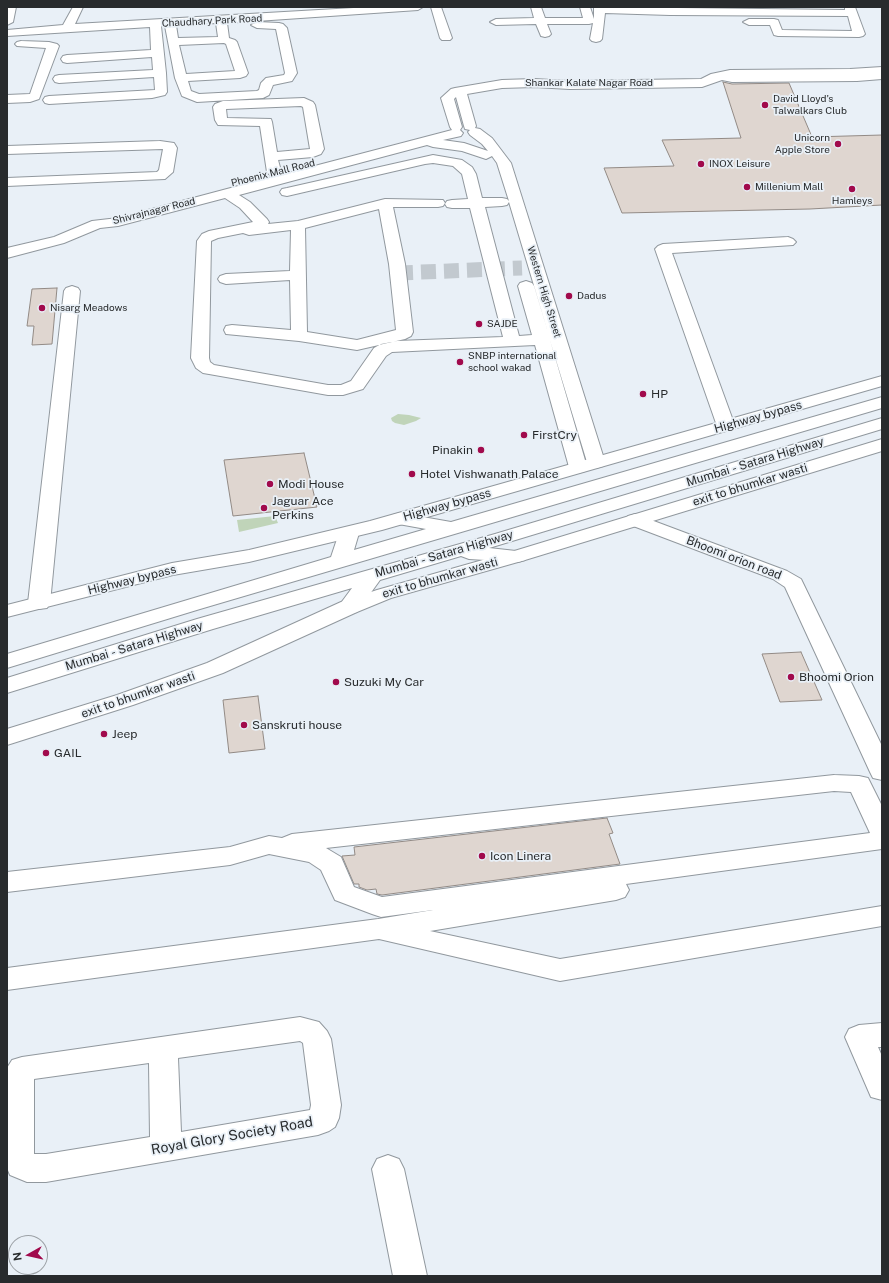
<!DOCTYPE html>
<style>
body{margin:0}
#map{position:relative;width:889px;height:1283px;overflow:hidden;background:#e9f0f7;font-family:"Public Sans",sans-serif}
canvas{display:block}
.frame{position:absolute;inset:0;border:8px solid #282b2d;pointer-events:none}
.north{position:absolute;left:8px;top:1235px;width:40px;height:40px;box-sizing:border-box;background:#e9f0f7;border:1px solid #9ca1a6;border-radius:50%;rotate:262deg;font-size:11px;font-weight:700;line-height:16px;text-align:center;color:#282b2d}
.north::after{content:'';display:block;margin:auto;width:14px;height:18px;background:#a10a4c;clip-path:polygon(50% 0,100% 100%,50% 72%,0 100%)}
</style>
<div id="map">
<canvas width="889" height="1283"></canvas>
<div class="frame"></div>
<div class="north">N</div>
</div>
<script>
const context = document.querySelector('canvas').getContext('2d');
context.lineJoin = 'round';
function fill(path, color) {
  context.fillStyle = color;
  context.fill(path, 'evenodd');
}
function shape(rows) {
  const path = new Path2D();
  for (const r of rows) {
    path.moveTo(r[0], r[1]);
    for (let i = 2; i < r.length; i += 2) path.lineTo(r[i], r[i + 1]);
  }
  return path;
}
function strokePath(path, color, width, dash) {
  context.strokeStyle = color;
  context.lineWidth = width;
  context.lineCap = dash ? 'butt' : 'round';
  context.setLineDash(dash || []);
  context.stroke(path);
}
function write(font, color, halo, rows, align = 'center') {
  context.font = font + ' "Public Sans",sans-serif';
  context.lineWidth = 3.5;
  context.setLineDash([]);
  context.textBaseline = 'middle';
  context.strokeStyle = halo;
  context.fillStyle = color;
  for (const [text, x, y, turn = 0] of rows) {
    context.save();
    context.translate(x, y);
    context.rotate((+turn || 0) * Math.PI / 180);
    context.textAlign = isNaN(turn) ? turn : align;
    if (halo) context.strokeText(text, 0, 0);
    context.fillText(text, 0, 0);
    context.restore();
  }
}
fill(shape([
 [398,414,409,415,421,418,416,421,404,425,395,423,392,421,391,418],
 [275,516,278,523,239,532,237,520]
]), '#c0d4b9');
const building = shape([
 [723,82,732,84,789,83,812,137,882,135,882,205,810,209,622,213,604,168,674,166,662,140,741,138,723,82],
 [57,288,52,344,32,345,34,326,27,326,32,289,57,288],
 [304,453,317,507,233,516,224,460,304,453],
 [801,652,822,700,780,702,762,654,801,652],
 [258,696,265,749,229,753,223,700,258,696],
 [607,818,613,833,609,834,620,864,382,895,377,894,376,889,367,890,359,887,359,884,354,884,342,856,355,855,354,847,607,818]
]);
fill(building, '#dfd6d0');
strokePath(building, '#928a85', 1);
strokePath(shape([
 [398,273,522,268]
]), '#c2c9cf', 15, [15, 8]);
const minor = shape([
 [7,7,16,7,13,22,7,25,7,7],
 [73,7,83,7,75,24,371,7,423,7,418,10,227,23,229,38,235,40,237,42,248,73,246,76,240,78,188,81,191,91,199,94,257,91,259,90,261,83,266,78,284,75,285,73,276,29,257,28,251,25,257,22,279,23,283,24,287,28,297,73,292,81,273,85,269,95,263,98,197,102,182,96,175,78,165,26,161,26,166,73,167,92,165,95,152,98,49,104,45,103,43,100,45,97,49,96,155,90,154,77,59,83,55,82,53,79,55,76,59,75,153,70,152,57,67,63,63,62,61,59,63,56,67,55,151,50,150,27,7,36,7,30,63,25,73,7],
 [216,23,218,37,178,38,176,25,216,23],
 [224,43,226,44,235,71,186,74,179,45,224,43],
 [431,7,441,7,452,38,450,40,442,40,440,38,431,7],
 [531,7,541,7,545,18,583,18,580,7,590,7,594,19,594,7,845,10,845,7,855,7,865,34,863,36,859,37,778,36,774,35,770,25,749,25,743,22,749,19,774,19,778,20,782,30,852,31,848,16,670,15,605,13,602,39,600,41,596,42,592,41,590,39,593,23,589,24,547,24,551,34,549,36,545,37,541,36,536,24,496,25,490,22,496,19,534,18,531,7],
 [21,41,49,42,57,44,59,46,39,99,30,102,7,103,7,95,30,94,46,48,17,46,15,44,17,42,21,41],
 [882,67,882,79,857,81,732,82,722,80,702,87,570,89,534,87,502,88,467,94,476,126,475,128,480,129,492,138,511,163,605,462,603,466,596,468,589,466,587,462,550,340,587,467,585,471,578,473,571,471,569,467,535,345,392,352,386,356,363,389,343,395,328,395,209,374,203,373,196,368,191,358,197,241,202,234,209,231,253,222,240,208,225,198,118,226,100,228,64,243,7,258,7,248,54,237,92,221,118,218,272,177,267,172,260,126,218,125,215,120,213,107,215,104,223,101,304,98,313,102,315,105,324,149,321,154,313,157,278,160,281,171,284,174,452,130,450,127,441,98,451,89,455,88,502,80,534,79,570,81,701,79,711,74,730,70,850,69,882,67],
 [456,97,464,126,465,129,470,130,468,132,470,135,482,144,488,151,464,143,443,140,461,136,463,133,460,130,462,127,454,99,456,97],
 [301,106,303,107,310,149,277,152,272,122,271,119,227,118,226,109,301,106],
 [427,145,433,147,462,151,486,159,492,156,497,163,509,201,507,199,502,198,482,198,476,174,472,167,462,160,433,155,287,188,282,189,280,192,282,195,287,196,425,164,433,163,453,166,462,174,468,199,452,200,447,201,445,204,447,207,452,208,470,208,503,337,397,341,381,344,374,348,351,381,341,385,328,385,214,365,210,362,209,358,211,241,218,238,243,233,249,235,291,230,290,271,226,274,220,276,218,279,220,282,226,284,290,280,291,330,232,325,226,326,224,330,226,334,299,341,357,350,405,339,411,336,413,332,405,264,393,207,438,207,443,206,445,203,443,200,385,199,298,221,268,224,269,222,267,219,250,202,239,195,427,145],
 [509,202,550,339,534,286,532,283,526,281,520,283,518,286,532,335,519,336,485,207,502,206,507,205,509,202],
 [379,209,389,264,396,330,357,340,307,332,305,228,379,209],
 [160,141,174,143,177,148,173,172,165,179,7,186,7,178,157,172,159,170,163,149,7,154,7,146,160,141],
 [788,237,793,239,796,242,793,245,672,253,735,426,732,430,726,431,720,430,717,426,655,249,658,246,663,244,788,237],
 [72,286,78,288,80,291,50,603,47,608,39,609,31,608,28,603,64,291,66,288,72,286],
 [635,514,787,571,801,579,882,746,882,780,873,778,870,772,785,587,773,579,628,524,625,520,628,516,635,514],
 [834,775,859,776,868,778,882,806,882,849,626,884,629,890,625,897,616,900,430,931,560,959,882,906,882,926,560,981,379,939,7,990,7,968,378,919,433,910,381,917,372,914,335,900,321,870,309,862,269,854,230,865,7,892,7,872,230,847,269,836,282,838,292,834,834,775],
 [834,791,851,792,870,833,382,897,354,887,341,857,326,848,834,791],
 [300,1017,319,1022,327,1031,331,1039,341,1105,339,1118,335,1127,329,1131,318,1135,46,1182,27,1182,10,1175,7,1168,7,1068,12,1060,22,1057,300,1017],
 [300,1041,303,1043,311,1105,310,1110,181,1132,178,1058,300,1041],
 [149,1063,150,1137,46,1154,34,1154,34,1079,149,1063],
 [882,1023,882,1047,878,1047,882,1056,882,1100,871,1097,845,1037,849,1029,859,1025,882,1023],
 [388,1155,399,1159,404,1169,427,1276,393,1276,372,1169,377,1159,388,1155]
]);
const major = shape([
 [882,376,882,386,382,530,249,562,173,575,7,617,7,605,172,563,249,550,370,521,882,376],
 [882,439,882,451,525,560,391,598,357,612,223,673,133,705,7,745,7,729,117,695,207,663,341,602,377,590,511,552,882,439]
]);
const highway = shape([
 [882,397,882,408,200,609,7,668,7,654,331,557,339,533,342,529,349,527,356,529,359,533,354,550,426,529,393,523,390,519,393,515,400,513,451,522,882,397],
 [882,418,882,429,489,548,525,552,528,556,525,560,518,562,469,559,461,556,380,580,357,612,349,613,341,612,338,607,352,588,213,629,7,693,7,678,197,619,495,534,882,418]
]);
strokePath(minor, '#91989e', 2);
strokePath(major, '#91989e', 2);
strokePath(highway, '#91989e', 2);
fill(minor, '#fff');
fill(major, '#fff');
fill(highway, '#fff');
for (const [x, y, r, color] of [
 [765,105,4,"#a10a4c"],
 [838,144,4,"#a10a4c"],
 [701,164,4,"#a10a4c"],
 [747,187,4,"#a10a4c"],
 [852,189,4,"#a10a4c"],
 [569,296,4,"#a10a4c"],
 [42,308,4,"#a10a4c"],
 [479,324,4,"#a10a4c"],
 [460,362,4,"#a10a4c"],
 [643,394,4,"#a10a4c"],
 [524,435,4,"#a10a4c"],
 [481,450,4,"#a10a4c"],
 [412,474,4,"#a10a4c"],
 [270,484,4,"#a10a4c"],
 [264,508,4,"#a10a4c"],
 [791,677,4,"#a10a4c"],
 [336,682,4,"#a10a4c"],
 [244,725,4,"#a10a4c"],
 [104,734,4,"#a10a4c"],
 [46,753,4,"#a10a4c"],
 [482,856,4,"#a10a4c"]
]) {
  const dot = new Path2D();
  dot.arc(x, y, r, 0, 2 * Math.PI);
  context.fillStyle = color;
  context.fill(dot);
  strokePath(dot, '#e9f0f7', 1.5);
}
write('10px', '#282b2d', '#e9f0f7', [
 ["Chaudhary Park Road",212,21,-3],
 ["Shankar Kalate Nagar Road",589,83],
 ["Phoenix Mall Road",273,173,-14],
 ["Shivrajnagar Road",154,211,-14],
 ["Western High Street",544,292,73]
]);
write('10px', '#282b2d', '#e9f0f7', [
 ["David Lloyd's",773,99],
 ["Talwalkars Club",773,111],
 ["Unicorn",830,138,"right"],
 ["Apple Store",830,150,"right"],
 ["INOX Leisure",709,164],
 ["Millenium Mall",755,187],
 ["Hamleys",852,201,"center"],
 ["Dadus",577,296],
 ["Nisarg Meadows",50,308],
 ["SAJDE",487,324],
 ["SNBP international",468,356],
 ["school wakad",468,368]
], 'left');
write('12px', '#282b2d', '#e9f0f7', [
 ["HP",651,394],
 ["FirstCry",532,435],
 ["Pinakin",473,450,"right"],
 ["Hotel Vishwanath Palace",420,474],
 ["Modi House",278,484],
 ["Jaguar Ace",272,501],
 ["Perkins",272,515],
 ["Bhoomi Orion",799,677],
 ["Suzuki My Car",344,682],
 ["Sanskruti house",252,725],
 ["Jeep",112,734],
 ["GAIL",54,753],
 ["Icon Linera",490,856]
], 'left');
write('12px', '#282b2d', '#e9f0f7', [
 ["Highway bypass",758,417,-16],
 ["Mumbai - Satara Highway",755,462,-17],
 ["exit to bhumkar wasti",750,485,-17],
 ["Highway bypass",447,505,-16],
 ["Mumbai - Satara Highway",444,554,-16],
 ["Bhoomi orion road",734,558,21],
 ["exit to bhumkar wasti",440,578,-16],
 ["Highway bypass",132,580,-14],
 ["Mumbai - Satara Highway",134,646,-17],
 ["exit to bhumkar wasti",138,695,-19]
]);
write('14px', '#282b2d', '#e9f0f7', [
 ["Royal Glory Society Road",232,1136,-10]
]);
</script>
